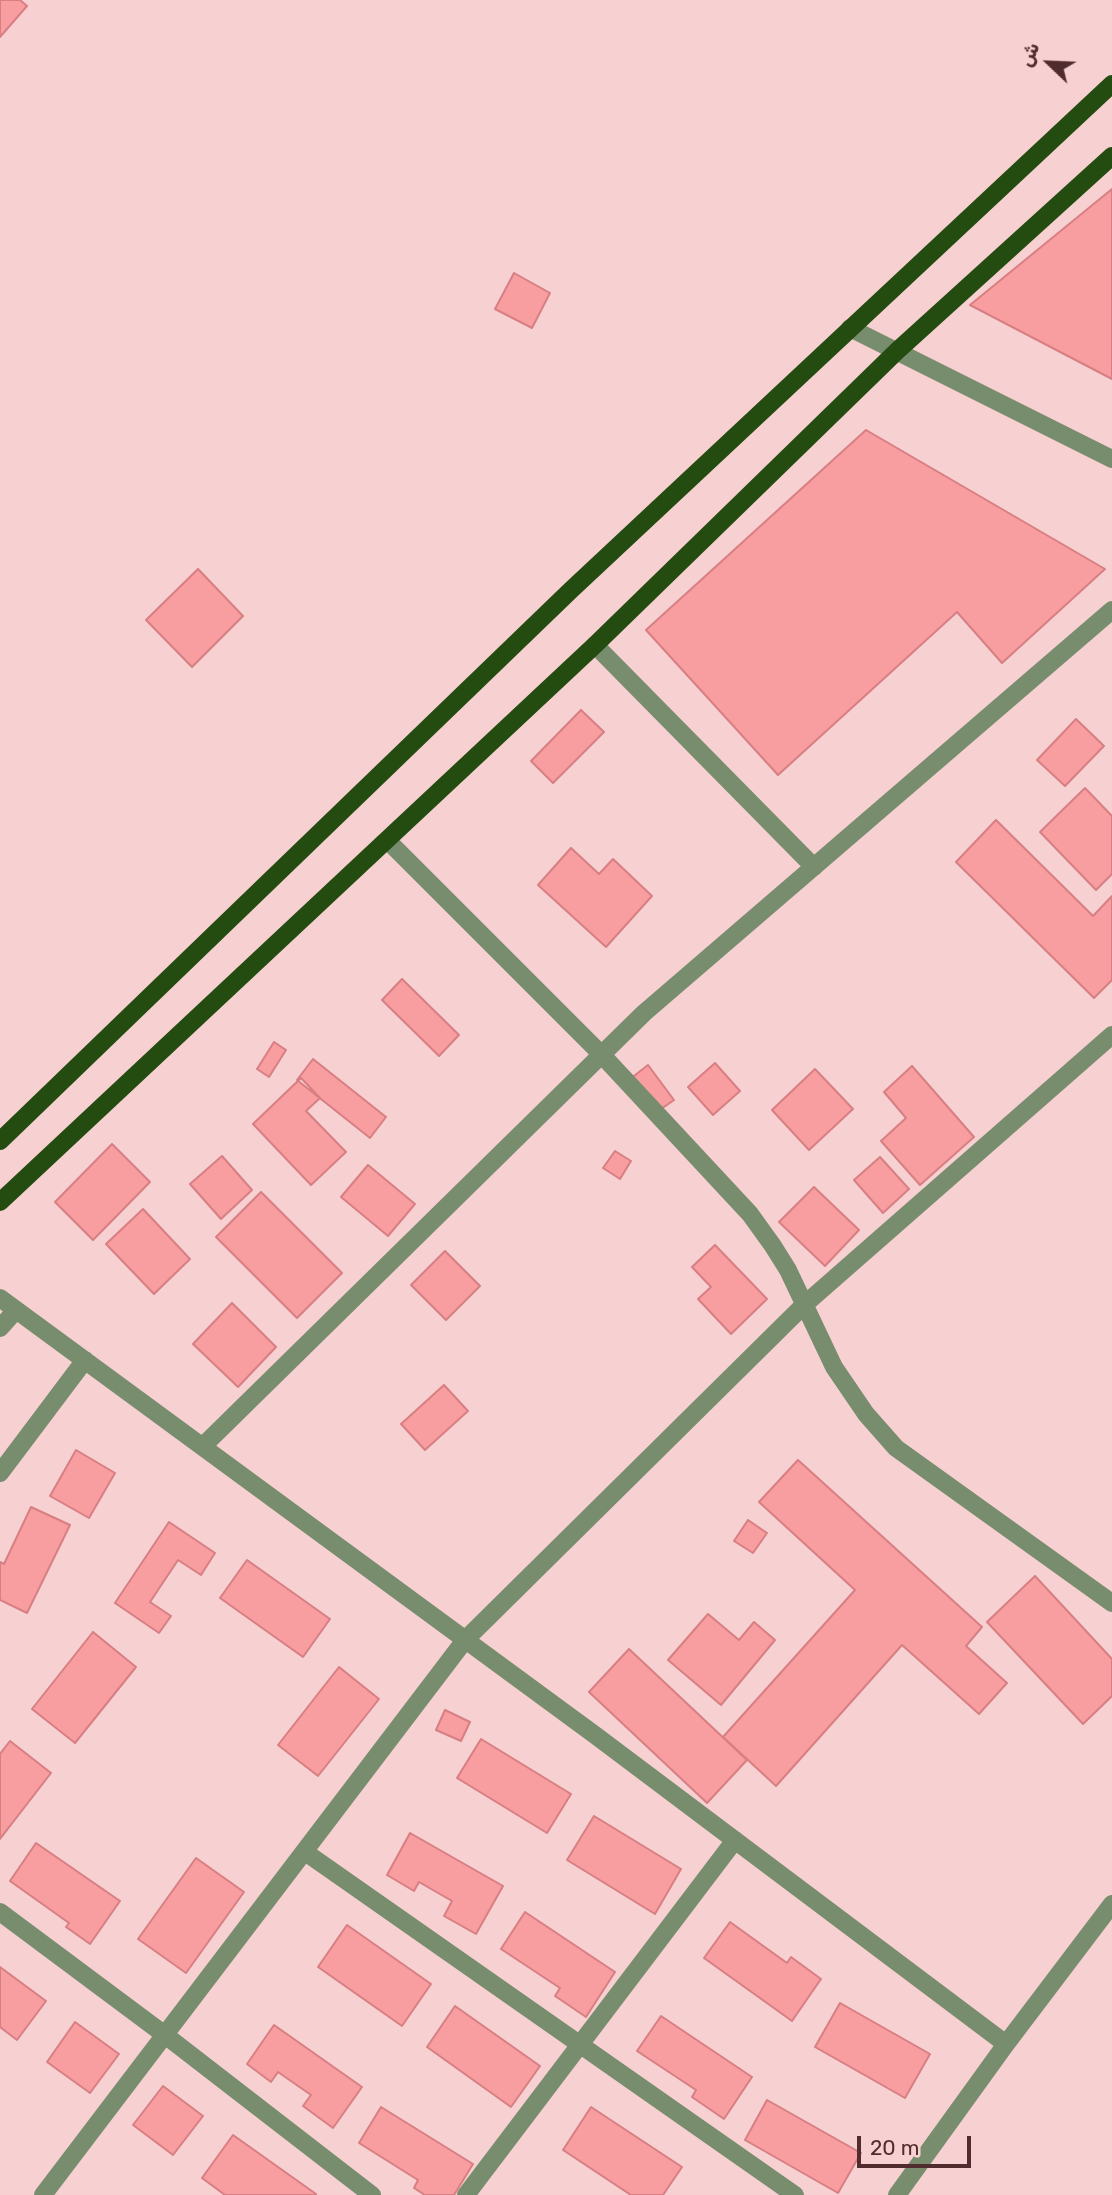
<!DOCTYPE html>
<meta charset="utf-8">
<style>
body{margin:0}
#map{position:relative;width:1112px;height:2195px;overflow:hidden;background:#f7d0d1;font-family:Rubik,Vazirmatn,sans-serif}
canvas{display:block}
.north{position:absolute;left:1014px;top:28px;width:70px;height:70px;-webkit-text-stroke:5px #f7d0d1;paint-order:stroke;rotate:293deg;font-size:19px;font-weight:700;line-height:28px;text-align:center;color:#512c2e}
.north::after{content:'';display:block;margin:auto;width:24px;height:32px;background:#512c2e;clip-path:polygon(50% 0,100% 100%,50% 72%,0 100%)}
.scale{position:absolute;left:857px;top:2136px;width:114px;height:32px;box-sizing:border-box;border:4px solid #512c2e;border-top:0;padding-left:9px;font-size:21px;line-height:24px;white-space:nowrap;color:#512c2e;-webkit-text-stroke:5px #f7d0d1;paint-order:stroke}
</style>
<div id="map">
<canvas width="1112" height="2195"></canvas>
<div class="north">ش</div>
<div class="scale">20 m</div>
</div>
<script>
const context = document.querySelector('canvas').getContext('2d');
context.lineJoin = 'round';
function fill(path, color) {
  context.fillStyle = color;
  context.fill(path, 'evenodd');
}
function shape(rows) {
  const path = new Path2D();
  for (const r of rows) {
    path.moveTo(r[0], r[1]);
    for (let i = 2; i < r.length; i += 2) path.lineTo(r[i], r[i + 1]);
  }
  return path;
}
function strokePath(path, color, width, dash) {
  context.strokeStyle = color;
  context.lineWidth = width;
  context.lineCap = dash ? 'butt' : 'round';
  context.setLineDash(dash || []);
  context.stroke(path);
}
const building = shape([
 [0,0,20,0,27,6,0,37,0,0],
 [1112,189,1112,379,970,305,1112,189],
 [514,273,550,293,532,328,495,309,514,273],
 [866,430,1105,569,1002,663,957,612,778,775,646,630,866,430],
 [198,569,243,616,192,667,146,620,198,569],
 [581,710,604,732,553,783,531,761,581,710],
 [1076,719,1104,746,1065,786,1037,760,1076,719],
 [1085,788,1112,816,1112,874,1096,890,1040,832,1085,788],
 [996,820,1093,916,1112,896,1112,980,1094,998,956,862,996,820],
 [571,848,599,874,613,859,652,896,606,947,538,885,571,848],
 [402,979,459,1035,439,1056,382,1000,402,979],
 [274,1042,286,1050,269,1077,257,1069,274,1042],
 [313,1059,386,1117,370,1138,297,1080,313,1059],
 [715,1063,740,1091,713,1115,688,1087,715,1063],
 [648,1065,674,1100,654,1114,630,1079,648,1065],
 [912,1066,974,1137,920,1185,881,1141,906,1118,884,1092,912,1066],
 [815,1069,853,1109,809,1150,772,1110,815,1069],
 [301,1078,320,1098,306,1111,346,1152,311,1185,253,1124,301,1078],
 [112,1144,150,1182,93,1240,55,1202,112,1144],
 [615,1151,631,1161,620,1179,603,1168,615,1151],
 [222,1156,252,1190,221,1219,190,1184,222,1156],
 [880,1157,909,1189,883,1213,854,1180,880,1157],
 [368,1165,415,1204,388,1236,341,1197,368,1165],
 [814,1187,859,1230,825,1266,779,1222,814,1187],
 [261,1192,342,1273,297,1318,216,1237,261,1192],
 [143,1209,190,1259,154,1294,106,1244,143,1209],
 [715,1245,767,1299,731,1334,698,1299,711,1287,692,1267,715,1245],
 [445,1251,480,1286,446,1320,411,1285,445,1251],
 [232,1303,276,1347,238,1387,193,1344,232,1303],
 [444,1385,468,1411,425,1450,401,1424,444,1385],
 [76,1450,115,1473,89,1518,50,1496,76,1450],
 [798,1460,982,1627,966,1646,1007,1683,979,1714,902,1645,776,1786,723,1737,855,1590,759,1502,798,1460],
 [31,1507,70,1525,27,1613,0,1600,0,1562,4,1564,31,1507],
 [748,1520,767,1533,753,1553,734,1541,748,1520],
 [169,1522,215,1553,201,1575,178,1560,150,1602,171,1616,159,1633,115,1603,169,1522],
 [247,1560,330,1619,303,1657,220,1598,247,1560],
 [1035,1576,1112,1659,1112,1696,1083,1724,987,1622,1035,1576],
 [708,1614,739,1640,754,1622,775,1640,721,1705,668,1660,708,1614],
 [93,1632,136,1667,75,1743,32,1709,93,1632],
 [629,1649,747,1760,707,1803,589,1692,629,1649],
 [339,1667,379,1699,318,1776,278,1745,339,1667],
 [445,1710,470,1722,461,1741,436,1730,445,1710],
 [481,1739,571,1794,547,1833,457,1778,481,1739],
 [10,1741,51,1773,0,1839,0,1754,10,1741],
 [594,1816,681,1869,655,1914,567,1860,594,1816],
 [410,1833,503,1886,476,1934,444,1916,452,1901,419,1882,414,1891,387,1875,410,1833],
 [36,1843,120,1901,90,1944,66,1927,69,1923,10,1881,36,1843],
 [196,1858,244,1892,186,1973,138,1939,196,1858],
 [525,1912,615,1972,586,2017,555,1996,560,1988,501,1949,525,1912],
 [730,1922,787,1963,791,1957,821,1979,792,2021,704,1958,730,1922],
 [347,1925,431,1984,402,2026,318,1967,347,1925],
 [0,1967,46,2001,17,2040,0,2027,0,1967],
 [840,2003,930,2054,905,2098,815,2047,840,2003],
 [455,2006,540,2066,511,2107,427,2047,455,2006],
 [661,2016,752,2077,724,2119,692,2097,696,2090,637,2051,661,2016],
 [75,2022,119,2054,90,2093,47,2062,75,2022],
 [274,2025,362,2087,333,2128,303,2106,311,2095,278,2072,271,2082,247,2064,274,2025],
 [163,2086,203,2116,173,2155,133,2125,163,2086],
 [767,2100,861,2153,838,2193,745,2140,767,2100],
 [381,2107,473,2164,454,2195,425,2195,414,2188,418,2180,359,2143,381,2107],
 [591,2107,682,2167,663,2195,631,2195,563,2150,591,2107],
 [233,2135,316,2194,315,2195,225,2195,202,2178,233,2135]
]);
fill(building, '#f89da0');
strokePath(building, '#d77f83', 2);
strokePath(shape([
 [850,328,1112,459],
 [595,645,814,867],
 [388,841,602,1055,750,1214,773,1246,788,1270,834,1367,866,1414,896,1448,1112,1603],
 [0,1298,595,1735,1006,2044],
 [0,1328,16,1310],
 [203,1446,644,1013,1112,610],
 [0,1473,85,1360],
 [305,1852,795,2195],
 [0,1912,165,2035,372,2195],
 [43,2195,465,1640,804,1305,1112,1035],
 [466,2195,735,1840],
 [897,2195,1006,2044,1112,1904]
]), '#778d6e', 18);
strokePath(shape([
 [0,1141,571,590,1112,84],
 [0,1202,595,645,897,351,1112,156]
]), '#244c10', 18);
</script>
